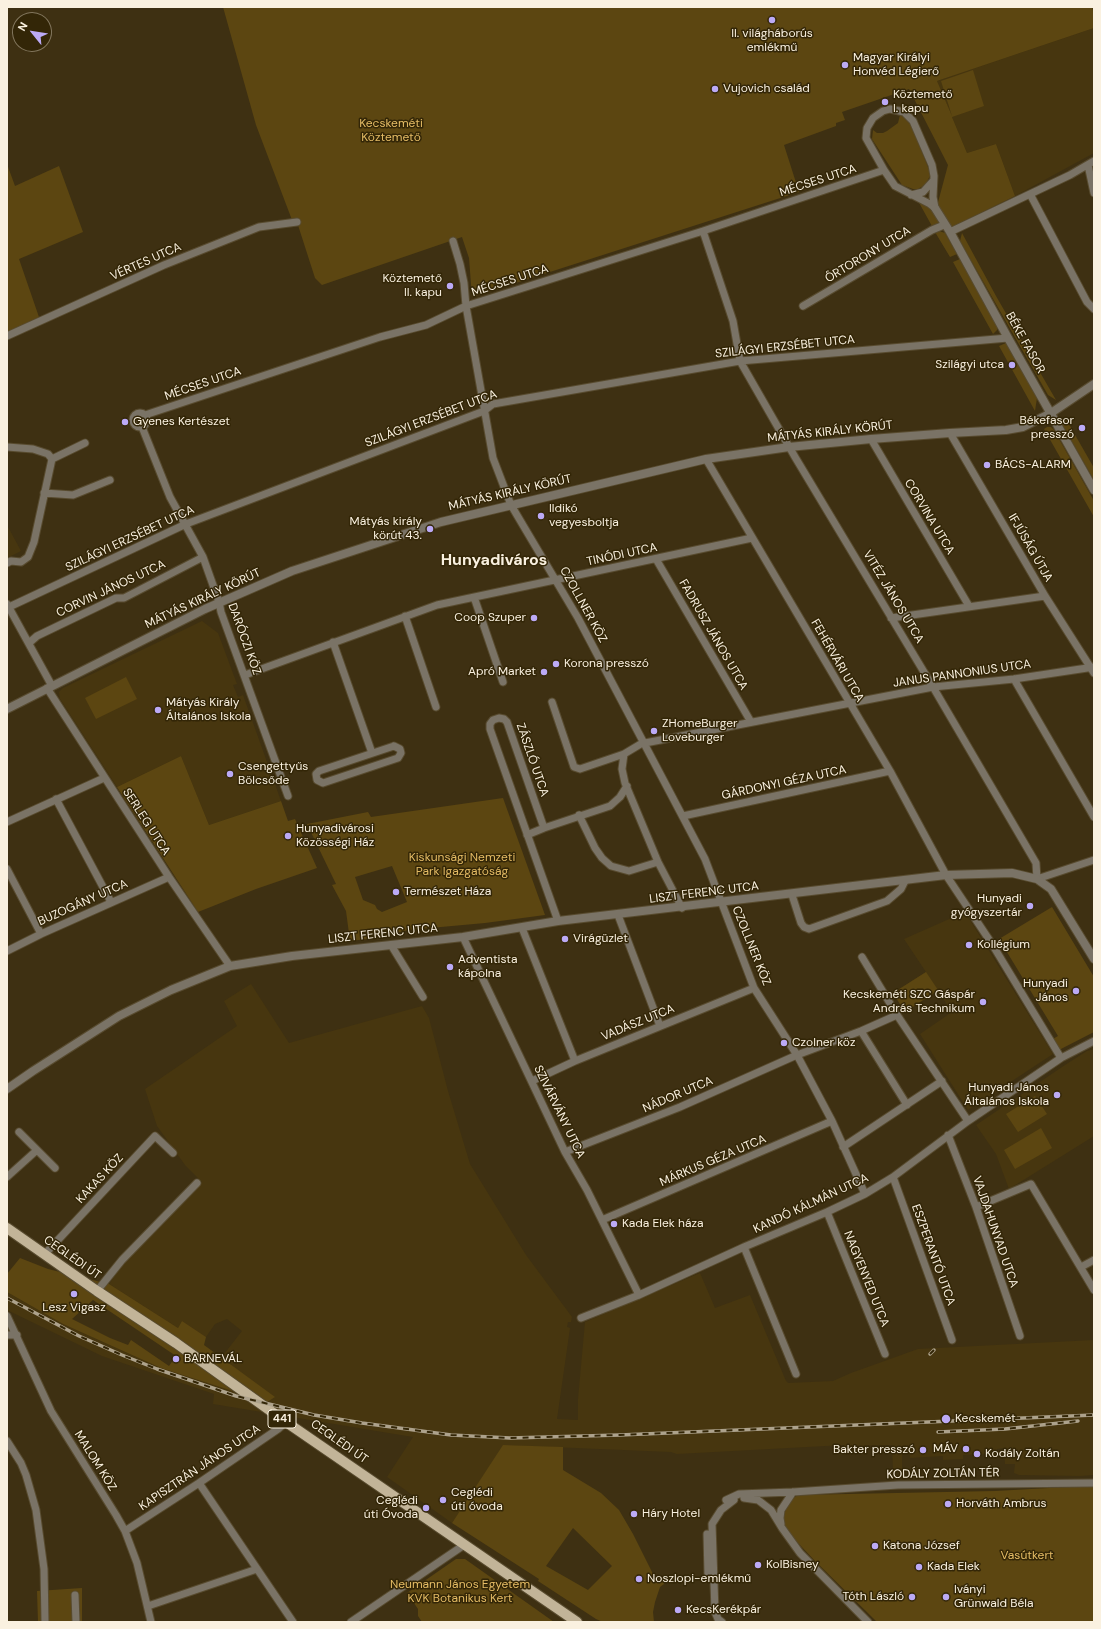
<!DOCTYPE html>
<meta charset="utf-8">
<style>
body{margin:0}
#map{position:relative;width:1101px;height:1629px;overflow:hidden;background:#3e3012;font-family:"DM Sans",sans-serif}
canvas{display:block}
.frame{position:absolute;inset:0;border:8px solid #faf1e0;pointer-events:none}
.north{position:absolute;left:12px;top:12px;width:40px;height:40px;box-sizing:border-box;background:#332607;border:1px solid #83775e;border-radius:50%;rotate:300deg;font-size:11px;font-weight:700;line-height:16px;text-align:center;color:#faf1e0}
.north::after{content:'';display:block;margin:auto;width:14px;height:18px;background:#bcaaf6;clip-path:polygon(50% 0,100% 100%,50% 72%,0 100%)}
</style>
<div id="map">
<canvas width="1101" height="1629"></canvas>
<div class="frame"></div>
<div class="north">N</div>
</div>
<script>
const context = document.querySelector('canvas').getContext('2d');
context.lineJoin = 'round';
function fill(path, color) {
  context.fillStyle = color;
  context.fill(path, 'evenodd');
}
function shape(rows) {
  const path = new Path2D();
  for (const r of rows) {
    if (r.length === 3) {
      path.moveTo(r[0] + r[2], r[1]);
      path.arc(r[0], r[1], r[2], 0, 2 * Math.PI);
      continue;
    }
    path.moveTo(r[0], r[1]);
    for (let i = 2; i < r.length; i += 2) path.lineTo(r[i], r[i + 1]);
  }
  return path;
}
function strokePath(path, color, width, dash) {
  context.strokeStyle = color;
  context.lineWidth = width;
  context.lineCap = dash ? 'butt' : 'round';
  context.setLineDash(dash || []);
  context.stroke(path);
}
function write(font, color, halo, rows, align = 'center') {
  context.font = font + ' "DM Sans",sans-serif';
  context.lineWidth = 3;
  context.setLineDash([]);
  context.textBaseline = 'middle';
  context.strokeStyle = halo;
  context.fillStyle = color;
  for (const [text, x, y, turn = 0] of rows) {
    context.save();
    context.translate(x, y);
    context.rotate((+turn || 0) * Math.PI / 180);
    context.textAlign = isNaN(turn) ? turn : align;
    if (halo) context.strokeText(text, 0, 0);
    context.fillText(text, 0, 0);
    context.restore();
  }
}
fill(shape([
 [1094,28,1094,153,1015,196,996,144,967,153,937,81],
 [7,525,21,551,7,558],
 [202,621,218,633,237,684,233,685,238,697,243,695,281,801,209,825,181,756,117,787,60,699,59,692,63,688],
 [965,912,1053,1054,968,1110,920,1034,952,1012,938,991,905,1012,893,993,926,972,904,939],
 [251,984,289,1043,422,1006,429,1018,448,1091,470,1164,526,1255,572,1317,571,1322,568,1322,567,1327,570,1328,557,1419,578,1420,578,1399,585,1322,700,1273,715,1308,750,1295,786,1381,788,1383,833,1381,851,1373,918,1349,1094,1340,1094,1475,1080,1476,1019,1475,1014,1473,1015,1464,1005,1464,1004,1448,997,1449,997,1453,963,1455,963,1459,943,1460,943,1456,910,1458,910,1453,902,1454,902,1470,893,1470,892,1445,844,1446,844,1445,677,1454,671,1452,504,1445,452,1523,387,1477,413,1437,213,1404,214,1394,102,1356,7,1310,7,1292,63,1324,161,1368,274,1398,221,1358,242,1331,227,1319,215,1324,206,1337,182,1321,178,1328,109,1284,128,1257,202,1182,185,1165,157,1126,145,1089,237,1026,224,1001],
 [1094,1049,1094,1136,1009,1189,996,1154,976,1125,1065,1065,1087,1051]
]), '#47360f');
fill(shape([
 [223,7,1092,7,1094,15,1094,28,937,81,952,116,941,81,973,70,984,106,952,117,967,153,996,144,1015,196,950,228,937,206,948,165,909,89,842,112,845,120,836,123,836,126,784,145,799,192,472,297,469,258,462,237,322,285,315,278,297,222,292,220,256,125],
 [900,115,909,120,930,172,930,176,925,185,918,189,913,189,902,185,872,139,873,130,877,133,883,133,887,131,898,123],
 [7,164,15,186,59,166,83,232,19,259,40,320,7,334],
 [917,199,930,207,939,222,938,224,933,228],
 [939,231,945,233,957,254,950,257,935,232],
 [962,233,996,296,1056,400,1048,395,960,241],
 [960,259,997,326,997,330,993,334,953,262],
 [1006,343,1037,398,1035,411,999,346],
 [1066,419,1094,468,1094,480,1062,424,1064,420],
 [1047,427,1051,427,1054,430,1094,501,1094,517,1044,429],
 [126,677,137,699,96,719,85,698],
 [181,756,209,825,281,801,288,821,295,819,317,868,256,889,198,912,117,787],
 [503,798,545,915,485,923,408,930,375,938,350,941,346,911,332,885,336,884,307,824,368,812,371,817],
 [392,866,407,902,382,912,377,909,375,905,363,900,355,877],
 [1052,907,1094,977,1094,1032,1057,1051,1051,1040,1058,1036,999,939],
 [926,972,938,990,905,1012,893,993],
 [1035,1096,1047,1114,1018,1132,1006,1114],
 [1041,1128,1052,1148,1015,1169,1004,1150],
 [20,1258,48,1269,109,1284,178,1328,182,1321,206,1337,204,1345,275,1397,267,1402,161,1368,63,1324,7,1292,7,1274],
 [93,1300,176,1356,169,1366,131,1340,128,1345,110,1338,72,1319],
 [503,1445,563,1447,563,1470,601,1493,619,1510,633,1534,656,1580,664,1579,664,1584,660,1587,655,1602,653,1612,654,1622,603,1622,596,1619,538,1581,539,1579,452,1523],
 [573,1528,612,1566,588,1590,546,1566],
 [1067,1487,1094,1487,1094,1622,877,1622,814,1560,786,1530,782,1520,789,1501,798,1495,995,1491],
 [456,1559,465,1559,554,1622,422,1622,418,1616,418,1609,407,1593],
 [82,1588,82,1622,38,1622,37,1591]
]), '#5c4611');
const minor = shape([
 [890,109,904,112,913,121,932,165,934,176,933,197,935,208,930,204,895,186,884,170,866,138,867,128,873,118,883,111,890,109],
 [1088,165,1094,193],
 [1030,194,1087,302,1094,309],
 [911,195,923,192,933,181],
 [703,231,733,321,740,361,795,457,933,687,1036,863,1037,879,1094,860],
 [950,232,1070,175,1094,161],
 [453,241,460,264,464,283,466,306,493,458,511,505,578,618,705,859,754,988,797,1055,832,1121,865,1194],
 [803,306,932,230,944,225],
 [7,336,164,265,259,227,297,222],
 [140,420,7],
 [145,415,380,337,426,325,466,306,703,231,884,170],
 [142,427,170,497,203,557,219,602,221,612,288,796],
 [950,433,1045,596,1094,673],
 [871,439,969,606],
 [7,447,33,449,48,454,52,459],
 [52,459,85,443],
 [706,459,890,771,946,875,992,944,1061,1058],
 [44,493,73,495,110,480],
 [656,559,751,722],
 [7,563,11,561,21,562,28,557,34,542,52,459],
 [474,597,503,682],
 [7,604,52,686],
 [9,607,186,524,484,411,493,404,740,361,1008,338],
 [405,616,436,707],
 [891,618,1045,596],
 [333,642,372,753],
 [29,643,37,636,116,598,124,598,203,557],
 [245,675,437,605,752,538],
 [1014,679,1094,817],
 [47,688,169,877,230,966],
 [552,702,574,767,580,769,624,754,644,742],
 [645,743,933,687,1014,679,1094,667],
 [394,746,400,749,401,753,398,758,323,783,317,780,316,774,319,771,394,746],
 [624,754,622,769,625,783,658,862,682,908],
 [56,799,111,902],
 [579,815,595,848,602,858,611,866,629,871,658,862],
 [683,816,890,771],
 [7,822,104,778],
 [544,828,610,806,620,797,627,786],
 [527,835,544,828,507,722,504,719,499,718,493,720,490,724,490,729,525,828,558,921],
 [7,869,41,934],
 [792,895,801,923,804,927,809,929,887,901,901,889,905,881],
 [618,915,660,1026],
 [522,928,575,1061],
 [463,937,565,1152,587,1190,639,1295],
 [391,945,423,997],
 [7,951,41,934,169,877],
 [862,957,897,1015,968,1121],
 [861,1031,907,1105],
 [532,1081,575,1061,754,988],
 [19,1132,55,1168],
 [948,1135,976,1207,1020,1336],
 [843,1147,942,1081],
 [565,1152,680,1107,797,1055,861,1031,897,1015],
 [7,1177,37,1150],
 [893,1177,952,1340],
 [976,1207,1031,1184,1094,1290],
 [827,1212,885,1354],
 [602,1220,832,1121],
 [744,1247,796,1374],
 [44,1255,155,1136,173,1153],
 [1081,1267,1094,1260],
 [97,1291,122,1260,197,1183],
 [7,1316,51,1411,116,1515,125,1531,137,1563,151,1622],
 [581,1318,639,1295,744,1247,827,1212,865,1194,893,1177,968,1121,1061,1058,1094,1041],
 [7,1335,17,1335],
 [7,1441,21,1463,26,1475,36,1510,44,1569,45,1622],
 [199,1483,293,1622],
 [744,1498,758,1500,771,1510,782,1528,800,1553,868,1622],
 [726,1500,739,1494,793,1492,898,1485,1094,1483],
 [781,1524,780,1518,781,1510,793,1492],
 [125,1531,199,1483,278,1429,286,1422],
 [707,1534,708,1575],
 [75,1595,76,1622],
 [148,1606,257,1569],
 [351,1622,464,1545],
 [722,1622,718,1619,715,1612,712,1524,721,1510,734,1500]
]);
const tertiary = shape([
 [935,208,950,232,1008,338,1094,490],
 [7,709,205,609,292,571,441,522,706,459,789,447,871,439,950,433,1006,430,1023,427,1051,413,1094,384],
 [7,1089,33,1071,119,1016,171,990,230,966,292,956,463,937,558,921,946,875,1012,873,1037,879,1051,889,1094,959]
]);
const primary = shape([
 [7,1228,97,1291,176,1343,286,1422,577,1622]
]);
strokePath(minor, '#584b2f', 9);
strokePath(tertiary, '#584b2f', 10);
strokePath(primary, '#584b2f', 12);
strokePath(minor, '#7a7366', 7);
strokePath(tertiary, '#7a7366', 8);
strokePath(primary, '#c2b498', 10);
const rail = shape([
 [7,1298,79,1336,122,1355,157,1369,236,1396,314,1415,362,1423,451,1435,510,1438,620,1435,1094,1415],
 [930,1354,934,1350],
 [938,1432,1005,1429,1078,1421]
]);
strokePath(rail, '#ada28c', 3.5);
strokePath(rail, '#332607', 2, [6]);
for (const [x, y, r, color] of [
 [772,20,4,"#bcaaf6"],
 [845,65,4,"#bcaaf6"],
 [715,89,4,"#bcaaf6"],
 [885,102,4,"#bcaaf6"],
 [450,286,4,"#bcaaf6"],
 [1012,365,4,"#bcaaf6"],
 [125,422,4,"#bcaaf6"],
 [1082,428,4,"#bcaaf6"],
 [987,465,4,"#bcaaf6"],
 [541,516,4,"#bcaaf6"],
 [430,529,4,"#bcaaf6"],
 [534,618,4,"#bcaaf6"],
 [556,664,4,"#bcaaf6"],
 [544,672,4,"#bcaaf6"],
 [158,710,4,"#bcaaf6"],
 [654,731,4,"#bcaaf6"],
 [230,774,4,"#bcaaf6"],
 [288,836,4,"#bcaaf6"],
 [396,892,4,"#bcaaf6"],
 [1030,906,4,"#bcaaf6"],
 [565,939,4,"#bcaaf6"],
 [969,945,4,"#bcaaf6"],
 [450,967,4,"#bcaaf6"],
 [1076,991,4,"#bcaaf6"],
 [983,1002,4,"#bcaaf6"],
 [784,1043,4,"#bcaaf6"],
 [1057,1095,4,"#bcaaf6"],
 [614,1224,4,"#bcaaf6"],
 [74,1294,4,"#bcaaf6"],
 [176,1359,4,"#bcaaf6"],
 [946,1419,5,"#bcaaf6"],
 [966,1449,4,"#bcaaf6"],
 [923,1450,4,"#bcaaf6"],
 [977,1454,4,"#bcaaf6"],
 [443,1500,4,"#bcaaf6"],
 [948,1504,4,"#bcaaf6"],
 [426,1508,4,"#bcaaf6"],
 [634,1514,4,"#bcaaf6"],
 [875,1546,4,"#bcaaf6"],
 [758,1565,4,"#bcaaf6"],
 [919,1567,4,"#bcaaf6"],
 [639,1579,4,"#bcaaf6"],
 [912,1597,4,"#bcaaf6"],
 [946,1597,4,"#bcaaf6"],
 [678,1610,4,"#bcaaf6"]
]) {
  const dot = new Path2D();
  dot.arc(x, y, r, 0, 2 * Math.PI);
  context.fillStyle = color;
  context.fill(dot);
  strokePath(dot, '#332607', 1.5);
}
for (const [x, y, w] of [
 [282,1419,28]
]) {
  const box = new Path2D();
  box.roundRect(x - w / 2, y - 9, w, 18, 3);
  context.fillStyle = '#332607';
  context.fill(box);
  strokePath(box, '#faf1e0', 1);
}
write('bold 11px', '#faf1e0', null, [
 ["441",282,1419]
]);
write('12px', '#faf1e0', '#332607', [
 ["II. világháborús",772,34,"center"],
 ["emlékmű",772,48,"center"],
 ["Magyar Királyi",853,58],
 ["Honvéd Légierő",853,72],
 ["Vujovich család",723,89],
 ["Köztemető",893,95],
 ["I. kapu",893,109],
 ["Köztemető",442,279,"right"],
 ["II. kapu",442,293,"right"],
 ["Szilágyi utca",1004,365,"right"],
 ["Békefasor",1074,421,"right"],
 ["presszó",1074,435,"right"],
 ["Gyenes Kertészet",133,422],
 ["BÁCS-ALARM",995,465],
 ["Ildikó",549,509],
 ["vegyesboltja",549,523],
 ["Mátyás király",422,522,"right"],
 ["körút 43.",422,536,"right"],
 ["Coop Szuper",526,618,"right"],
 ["Korona presszó",564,664],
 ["Apró Market",536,672,"right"],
 ["Mátyás Király",166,703],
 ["Általános Iskola",166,717],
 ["ZHomeBurger",662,724],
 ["Loveburger",662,738],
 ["Csengettyűs",238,767],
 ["Bölcsőde",238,781],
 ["Hunyadivárosi",296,829],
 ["Közösségi Ház",296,843],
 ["Természet Háza",404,892],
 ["Hunyadi",1022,899,"right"],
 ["gyógyszertár",1022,913,"right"],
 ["Virágüzlet",573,939],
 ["Kollégium",977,945],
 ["Adventista",458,960],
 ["kápolna",458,974],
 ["Hunyadi",1068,984,"right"],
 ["János",1068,998,"right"],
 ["Kecskeméti SZC Gáspár",975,995,"right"],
 ["András Technikum",975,1009,"right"],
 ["Czolner köz",792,1043],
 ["Hunyadi János",1049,1088,"right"],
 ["Általános Iskola",1049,1102,"right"],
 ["Kada Elek háza",622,1224],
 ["Lesz Vigasz",74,1308,"center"],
 ["BARNEVÁL",184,1359],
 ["Kecskemét",955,1419],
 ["MÁV",958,1449,"right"],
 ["Bakter presszó",915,1450,"right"],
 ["Kodály Zoltán",985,1454],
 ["Ceglédi",451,1493],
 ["úti óvoda",451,1507],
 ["Ceglédi",418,1501,"right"],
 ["úti Óvoda",418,1515,"right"],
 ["Horváth Ambrus",956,1504],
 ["Háry Hotel",642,1514],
 ["Katona József",883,1546],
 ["KolBisney",766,1565],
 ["Kada Elek",927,1567],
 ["Noszlopi-emlékmű",647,1579],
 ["Iványi",954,1590],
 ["Grünwald Béla",954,1604],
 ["Tóth László",904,1597,"right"],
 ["KecsKerékpár",686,1610]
], 'left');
write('12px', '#e5bc65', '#332607', [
 ["Kecskeméti",391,124],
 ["Köztemető",391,138],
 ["Kiskunsági Nemzeti",462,858],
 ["Park Igazgatóság",462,872],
 ["Vasútkert",1027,1556],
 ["Neumann János Egyetem",460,1585],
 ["KVK Botanikus Kert",460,1599]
]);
write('12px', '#faf1e0', '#332607', [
 ["MÉCSES UTCA",818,181,-18],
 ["ŐRTORONY UTCA",868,255,-31],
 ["VÉRTES UTCA",146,262,-24],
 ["MÉCSES UTCA",510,281,-18],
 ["BÉKE FASOR",1025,343,61],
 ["SZILÁGYI ERZSÉBET UTCA",785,347,-6],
 ["MÉCSES UTCA",203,384,-19],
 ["SZILÁGYI ERZSÉBET UTCA",431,419,-21],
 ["MÁTYÁS KIRÁLY KÖRÚT",830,432,-6],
 ["MÁTYÁS KIRÁLY KÖRÚT",510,493,-13],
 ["CORVINA UTCA",929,517,59],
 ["SZILÁGYI ERZSÉBET UTCA",130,539,-25],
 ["IFJÚSÁG ÚTJA",1030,548,60],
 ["TINÓDI UTCA",622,555,-12],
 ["CORVIN JÁNOS UTCA",111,589,-25],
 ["VITÉZ JÁNOS UTCA",893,597,59],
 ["MÁTYÁS KIRÁLY KÖRÚT",203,599,-25],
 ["CZOLLNER KÖZ",583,605,61],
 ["FADRUSZ JÁNOS UTCA",713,635,60],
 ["DARÓCZI KÖZ",244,639,70],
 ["FEHÉRVÁRI UTCA",837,661,60],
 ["JANUS PANNONIUS UTCA",962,674,-8],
 ["ZÁSZLÓ UTCA",532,760,71],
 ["GÁRDONYI GÉZA UTCA",784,783,-12],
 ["SERLEG UTCA",146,822,57],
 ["LISZT FERENC UTCA",704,893,-7],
 ["BUZOGÁNY UTCA",83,903,-24],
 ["LISZT FERENC UTCA",383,934,-6],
 ["CZOLLNER KÖZ",751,946,68],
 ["VADÁSZ UTCA",638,1023,-22],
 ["NÁDOR UTCA",678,1095,-23],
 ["SZIVÁRVÁNY UTCA",559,1112,64],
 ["MÁRKUS GÉZA UTCA",713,1161,-23],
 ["KAKAS KÖZ",100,1179,-47],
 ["KANDÓ KÁLMÁN UTCA",811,1204,-25],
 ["VAJDAHUNYAD UTCA",995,1232,71],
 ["ESZPERANTÓ UTCA",933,1255,70],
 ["CEGLÉDI ÚT",72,1258,35],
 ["NAGYENYED UTCA",866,1279,68],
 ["CEGLÉDI ÚT",339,1442,35],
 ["MALOM KÖZ",95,1461,58],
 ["KAPISZTRÁN JÁNOS UTCA",200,1468,-34],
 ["KODÁLY ZOLTÁN TÉR",943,1474,-1]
]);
write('bold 16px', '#faf1e0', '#332607', [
 ["Hunyadiváros",494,561]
]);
</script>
